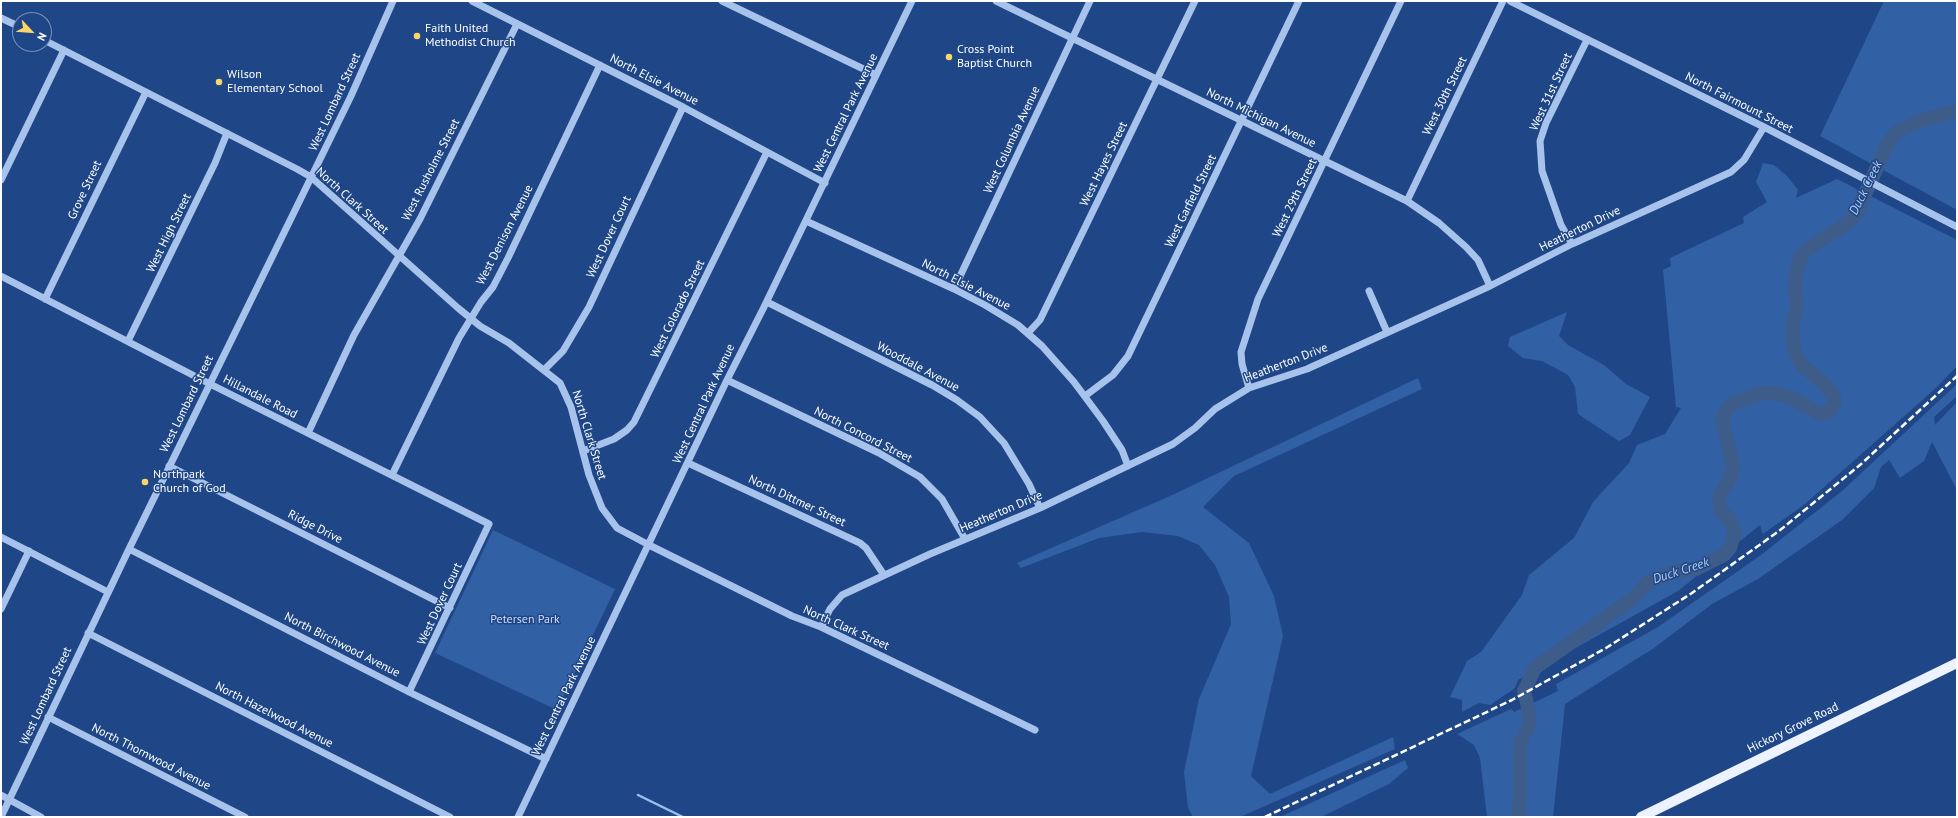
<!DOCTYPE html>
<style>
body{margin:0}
#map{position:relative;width:1958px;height:818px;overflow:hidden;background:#1f4787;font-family:"PT Sans",sans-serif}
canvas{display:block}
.frame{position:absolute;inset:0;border:2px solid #fff;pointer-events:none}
.north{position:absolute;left:12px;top:12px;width:40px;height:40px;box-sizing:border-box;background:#1f4787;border:1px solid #7991b7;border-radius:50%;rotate:116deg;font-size:11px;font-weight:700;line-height:16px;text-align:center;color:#fff}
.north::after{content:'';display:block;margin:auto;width:14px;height:18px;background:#f9d667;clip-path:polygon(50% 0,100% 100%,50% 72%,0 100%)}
</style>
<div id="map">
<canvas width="1958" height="818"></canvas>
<div class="frame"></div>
<div class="north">N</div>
</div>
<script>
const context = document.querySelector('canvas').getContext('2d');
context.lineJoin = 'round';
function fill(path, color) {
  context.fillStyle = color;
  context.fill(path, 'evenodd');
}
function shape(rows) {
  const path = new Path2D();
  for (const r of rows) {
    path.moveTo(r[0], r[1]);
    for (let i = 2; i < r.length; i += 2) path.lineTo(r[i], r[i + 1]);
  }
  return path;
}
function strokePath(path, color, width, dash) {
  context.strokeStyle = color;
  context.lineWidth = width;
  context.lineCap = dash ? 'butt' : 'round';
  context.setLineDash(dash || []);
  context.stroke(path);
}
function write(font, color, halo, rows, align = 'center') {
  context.font = font + ' "PT Sans",sans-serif';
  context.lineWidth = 3;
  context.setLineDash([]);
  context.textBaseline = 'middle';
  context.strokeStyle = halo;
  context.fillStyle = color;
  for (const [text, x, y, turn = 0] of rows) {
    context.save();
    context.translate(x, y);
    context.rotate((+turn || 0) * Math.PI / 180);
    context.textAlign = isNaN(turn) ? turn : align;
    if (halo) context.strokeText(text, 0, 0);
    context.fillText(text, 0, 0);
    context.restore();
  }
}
fill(shape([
 [1884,1,1957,1,1957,210,1820,136],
 [1763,163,1774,165,1787,176,1798,190,1796,198,1837,179,1957,240,1957,366,1937,387,1805,504,1763,534,1760,525,1678,591,1518,680,1515,688,1490,705,1479,703,1462,712,1462,700,1450,697,1467,661,1481,652,1522,595,1529,575,1574,538,1593,502,1629,463,1637,445,1665,434,1681,408,1676,407,1663,270,1671,266,1670,258,1744,223,1743,217,1767,202,1756,182],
 [1567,312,1559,336,1568,345,1604,365,1626,384,1650,397,1630,435,1619,441,1578,414,1575,387,1568,375,1542,361,1523,358,1508,346,1510,337],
 [1418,378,1422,389,1234,476,1203,507,1249,543,1274,596,1283,636,1251,776,1270,794,1393,737,1395,749,1240,817,1193,817,1188,808,1184,772,1199,699,1231,624,1229,597,1215,565,1199,545,1178,536,1142,532,1099,538,1021,568,1017,563,1170,496],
 [1957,384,1957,396,1934,417,1935,425,1957,402,1957,490,1932,442,1924,461,1900,478,1889,460,1881,467,1874,488,1842,520,1758,579,1712,604,1654,648,1565,704,1553,817,1487,817,1480,758,1474,745,1457,734,1511,709,1514,712,1558,691,1556,684,1658,627,1761,555,1842,491],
 [493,530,615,589,557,710,435,653],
 [1405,760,1408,768,1389,784,1321,817,1280,817]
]), '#3260a4');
strokePath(shape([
 [638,795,683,817]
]), '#9bbdec', 2.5);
strokePath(shape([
 [1518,817,1520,802,1520,743,1529,726,1529,712,1524,691,1535,668,1631,600,1648,582,1676,572,1696,569,1724,555,1730,548,1735,532,1727,516,1721,512,1719,498,1732,474,1733,466,1722,420,1727,409,1732,404,1761,393,1775,393,1789,397,1820,414,1829,412,1835,401,1833,395,1824,384,1801,364,1795,353,1792,330,1797,304,1795,292,1796,275,1800,259,1805,251,1832,233,1839,230,1855,216,1888,143,1897,132,1922,120,1957,111]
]), '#3e5c8a', 14);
strokePath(shape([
 [472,1,683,107,825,183],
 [722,1,876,75],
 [996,1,1407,201,1439,223,1466,247,1478,260,1490,286],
 [1510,1,1764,127,1957,227],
 [1,18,20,27],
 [44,40,297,169,311,177,458,308,480,326,509,343,560,383,571,407,589,475,602,508,617,528,649,545,792,616,821,627,1035,730],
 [1,180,64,50],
 [1407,201,1503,1],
 [806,221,954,289,985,305,1018,325,1042,346,1074,382,1103,421,1122,450,1128,466],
 [1572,244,1561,225,1542,171,1540,141,1546,123,1587,40],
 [1,276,210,384,489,524,409,692],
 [954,289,1090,1],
 [1369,291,1387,332],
 [45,299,146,92],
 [767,302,932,385,957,400,980,417,1004,443,1029,484,1040,508],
 [1028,333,1040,320,1195,1],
 [128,341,215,163,227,133],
 [544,370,563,351,589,307,683,107],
 [727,380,879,453,920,477,942,499,965,539],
 [1249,388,1242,364,1241,352,1258,299,1401,1],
 [1085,396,1113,375,1128,356,1299,1],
 [308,433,354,335,420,219,517,24],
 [583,451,614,439,627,430,634,422,767,152],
 [688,463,860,543,866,548,884,575],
 [169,466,450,608],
 [392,475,459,338,481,302,493,287,508,258,600,65],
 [1,537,108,592],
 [129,549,409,692,546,759],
 [1,609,29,551],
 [821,627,830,609,842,595,930,554,1040,508,1173,444,1195,428,1215,409,1249,388,1307,369,1490,286,1572,244,1731,172,1744,160,1764,127],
 [88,633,450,817],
 [48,717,245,817],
 [1,795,41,817],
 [1,817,129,549,351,96,393,1],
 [518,817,727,380,763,309,912,1]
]), '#a8c3eb', 7);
strokePath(shape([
 [1641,817,1957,663]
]), '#ecf2fe', 10);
strokePath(shape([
 [1265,817,1512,700,1606,648,1692,593,1779,531,1860,465,1957,376]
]), '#fff', 2.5, [7, 3]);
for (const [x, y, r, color] of [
 [417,36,4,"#f9d667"],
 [949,57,4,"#f9d667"],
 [219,82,4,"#f9d667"],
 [145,482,4,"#f9d667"]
]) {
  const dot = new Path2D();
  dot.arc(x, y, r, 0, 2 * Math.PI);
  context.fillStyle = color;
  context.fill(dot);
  strokePath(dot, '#1f4787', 1.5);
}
write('12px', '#fff', '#1f4787', [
 ["Faith United",425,29],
 ["Methodist Church",425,43],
 ["Cross Point",957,50],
 ["Baptist Church",957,64],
 ["Wilson",227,75],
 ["Elementary School",227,89],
 ["Northpark",153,475],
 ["Church of God",153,489]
], 'left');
write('12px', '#fff', '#1f4787', [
 ["North Elsie Avenue",654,80,27],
 ["West 31st Street",1551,92,-65],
 ["West 30th Street",1445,96,-64],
 ["West Lombard Street",335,102,-65],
 ["North Fairmount Street",1739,103,27],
 ["West Central Park Avenue",846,113,-64],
 ["North Michigan Avenue",1261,118,26],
 ["West Columbia Avenue",1012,140,-65],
 ["West Hayes Street",1104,164,-64],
 ["West Rusholme Street",431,170,-63],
 ["Grove Street",85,190,-65],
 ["West 29th Street",1295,198,-64],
 ["North Clark Street",352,201,42],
 ["West Garfield Street",1191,201,-64],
 ["Heatherton Drive",1580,229,-26],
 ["West High Street",169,233,-64],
 ["West Denison Avenue",505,235,-63],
 ["West Dover Court",609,237,-65],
 ["North Elsie Avenue",966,285,27],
 ["West Colorado Street",678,309,-64],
 ["Heatherton Drive",1286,363,-21],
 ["Wooddale Avenue",918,367,28],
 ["Hillandale Road",260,397,27],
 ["West Lombard Street",187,404,-64],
 ["West Central Park Avenue",704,404,-65],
 ["North Clark Street",589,435,73],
 ["North Concord Street",863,435,27],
 ["North Dittmer Street",797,501,25],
 ["Heatherton Drive",1001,512,-23],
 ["Ridge Drive",315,527,27],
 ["West Dover Court",440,604,-65],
 ["North Clark Street",846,628,24],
 ["North Birchwood Avenue",342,645,27],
 ["West Lombard Street",46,696,-65],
 ["West Central Park Avenue",564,696,-64],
 ["North Hazelwood Avenue",274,715,27],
 ["Hickory Grove Road",1793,728,-26],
 ["North Thornwood Avenue",151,757,27]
]);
write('12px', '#cddef8', '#1f4787', [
 ["Petersen Park",525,620]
]);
write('italic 13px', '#b4cdf2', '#1f4787', [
 ["Duck Creek",1866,188,-64],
 ["Duck Creek",1681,571,-18]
]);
</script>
